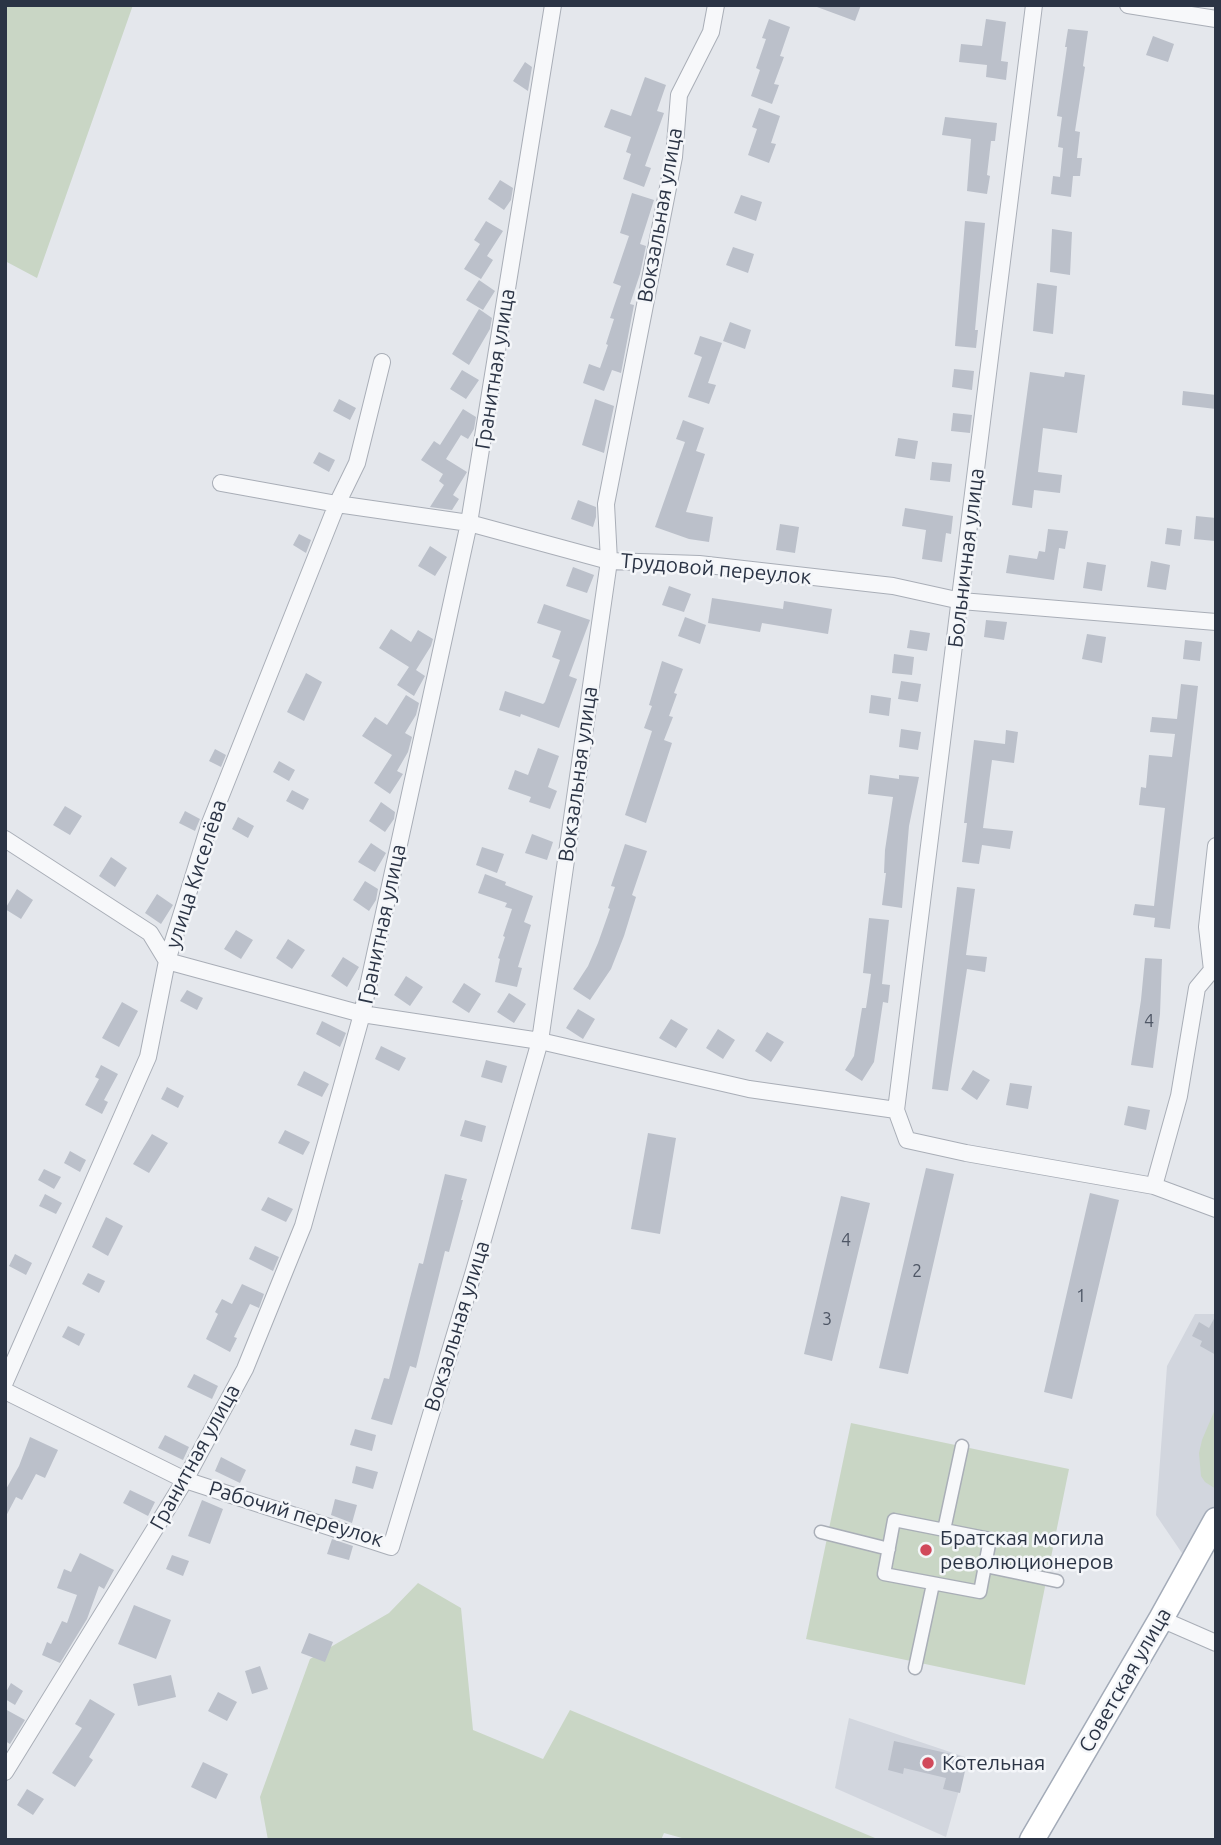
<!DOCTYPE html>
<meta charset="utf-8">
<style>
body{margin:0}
#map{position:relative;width:1221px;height:1845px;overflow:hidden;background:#e4e7ec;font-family:Ubuntu,sans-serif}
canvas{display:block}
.frame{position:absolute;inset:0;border:7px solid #2b3445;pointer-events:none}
</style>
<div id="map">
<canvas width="1221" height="1845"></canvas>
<div class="frame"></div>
</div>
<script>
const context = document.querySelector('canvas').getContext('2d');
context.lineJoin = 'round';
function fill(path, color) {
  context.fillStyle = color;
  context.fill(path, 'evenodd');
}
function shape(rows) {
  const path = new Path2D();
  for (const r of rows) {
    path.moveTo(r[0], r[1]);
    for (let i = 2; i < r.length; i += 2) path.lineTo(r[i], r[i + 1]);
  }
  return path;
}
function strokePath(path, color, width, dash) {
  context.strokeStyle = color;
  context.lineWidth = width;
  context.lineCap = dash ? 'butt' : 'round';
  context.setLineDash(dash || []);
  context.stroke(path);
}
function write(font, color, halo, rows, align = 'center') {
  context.font = font + ' Ubuntu,sans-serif';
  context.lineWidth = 5;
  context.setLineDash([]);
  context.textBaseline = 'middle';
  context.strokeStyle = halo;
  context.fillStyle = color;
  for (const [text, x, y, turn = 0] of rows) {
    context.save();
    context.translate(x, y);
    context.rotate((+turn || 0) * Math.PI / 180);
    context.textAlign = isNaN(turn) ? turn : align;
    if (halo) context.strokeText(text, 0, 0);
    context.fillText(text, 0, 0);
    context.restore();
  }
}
fill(shape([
 [1195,1314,1216,1314,1216,1504,1186,1559,1156,1515,1167,1366],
 [849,1718,968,1758,946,1837,835,1788]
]), '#d2d6de');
fill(shape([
 [5,5,133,5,37,278,5,261],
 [1216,1407,1216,1489,1205,1482,1201,1476,1199,1453,1202,1440],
 [851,1423,1069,1469,1025,1685,806,1639],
 [418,1583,461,1608,473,1730,543,1759,570,1710,875,1838,874,1840,689,1840,664,1833,661,1840,268,1840,260,1797,310,1659,389,1613]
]), '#c9d6c5');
fill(shape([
 [817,5,861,5,855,21,817,7],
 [769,19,790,27,780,56,784,57,774,84,779,85,772,104,751,96,760,70,756,68,766,39,762,38],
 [986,19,1006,22,1001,61,1008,62,1006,80,986,77,987,65,959,62,961,44,982,46],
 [1068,29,1088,31,1083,66,1085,67,1075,131,1080,132,1077,158,1082,158,1080,176,1073,176,1071,197,1051,194,1053,176,1060,177,1063,148,1058,147,1062,117,1057,116,1067,47,1065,47],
 [1153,36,1174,44,1168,62,1146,55],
 [525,62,532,67,528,91,513,81],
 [645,77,666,85,657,111,664,113,645,166,651,168,644,187,623,179,631,154,626,152,631,137,604,127,611,109,631,116],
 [759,108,780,116,771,143,776,144,769,163,748,155,757,129,752,127],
 [945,117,997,123,995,141,991,141,987,175,990,176,987,194,967,191,971,139,942,135],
 [500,180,513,188,511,200,504,210,488,199],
 [632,193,654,200,640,244,646,246,640,274,630,304,634,305,621,373,612,370,604,391,583,383,589,364,600,368,608,345,606,344,614,319,610,318,621,286,613,283,629,236,620,233],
 [741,195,762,202,756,221,734,213],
 [486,221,503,231,487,256,493,260,481,279,464,269,480,244,474,240],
 [965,221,985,223,975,330,978,330,976,348,955,346],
 [1052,229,1072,232,1070,275,1050,272],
 [733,247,754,254,748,273,726,265],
 [479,280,495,291,483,310,466,300],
 [1037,283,1057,286,1053,334,1033,331],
 [479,309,492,318,490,329,469,365,452,354],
 [730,322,751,330,745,349,723,341],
 [700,336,722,343,708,383,716,385,709,404,688,397,702,357,694,354],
 [954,369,974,371,972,390,952,387],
 [462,370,479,380,466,399,450,389],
 [1030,372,1064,377,1065,372,1085,375,1077,433,1043,428,1038,472,1062,475,1060,493,1034,490,1032,508,1012,505],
 [1183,391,1216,395,1216,409,1182,405],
 [339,399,356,408,350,420,333,411],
 [595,399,614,406,604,453,582,445],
 [463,409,476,417,474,429,468,439,461,435,446,459,467,472,453,495,459,499,452,510,430,507,444,485,439,481,443,474,421,460,434,441,440,445],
 [953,413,972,415,970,433,951,431],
 [683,420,704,428,696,451,705,454,686,512,713,517,709,542,689,539,655,527,685,442,676,439],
 [898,438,918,441,915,459,895,456],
 [319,452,335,460,329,472,313,463],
 [932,462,952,464,950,482,930,480],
 [578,500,596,507,596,517,593,527,571,519],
 [905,508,953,516,951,534,946,533,942,562,922,559,926,530,902,526],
 [1196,516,1216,518,1215,541,1194,539],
 [780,524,799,527,795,553,776,550],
 [1167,528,1182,530,1180,546,1165,544],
 [1048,529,1068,531,1065,549,1059,548,1054,580,1006,573,1009,555,1037,559,1039,551,1045,552],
 [299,534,311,540,306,553,293,545],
 [430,546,447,557,435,576,418,566],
 [1151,561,1170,565,1166,590,1147,587],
 [1087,562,1106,565,1102,591,1083,588],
 [573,567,594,575,587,593,566,586],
 [669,586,691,594,684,612,662,605],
 [712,598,783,609,784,601,832,609,828,634,762,623,760,632,708,623],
 [544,604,590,620,569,676,577,679,559,728,521,714,520,717,499,710,505,691,543,704,545,702,560,660,552,657,561,631,537,623],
 [685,617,706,625,700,644,678,636],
 [986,620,1007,622,1004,640,984,637],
 [391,629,411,642,418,630,433,639,431,646,416,670,425,676,414,696,397,685,409,667,379,648],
 [910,630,930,633,927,651,907,648],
 [1087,634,1106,637,1102,663,1082,659],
 [1185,640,1202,642,1200,661,1183,659],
 [894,654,914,657,912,675,892,673],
 [662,661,683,669,674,693,677,694,669,716,673,717,664,740,672,743,646,823,625,815,652,731,644,728,652,706,649,705],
 [306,673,322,682,304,721,287,712],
 [901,681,921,684,918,702,898,699],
 [1181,684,1198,686,1170,929,1154,927,1155,918,1133,915,1135,904,1154,906,1165,808,1139,805,1141,787,1146,788,1149,755,1172,757,1175,734,1150,732,1152,717,1177,719],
 [406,695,419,703,416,715,405,733,412,737,408,752,397,771,403,774,390,794,374,783,392,755,362,736,375,717,387,725],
 [871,695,891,698,889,716,869,713],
 [901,729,921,732,918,750,899,747],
 [1006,730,1018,732,1014,763,992,760,983,828,1013,831,1010,849,982,845,979,864,962,862,967,823,964,823,974,740,1005,744],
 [538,748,559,756,548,787,557,791,550,809,529,802,531,797,508,789,515,770,528,775],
 [215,749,226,755,221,767,209,761],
 [279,761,295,770,289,781,273,772],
 [870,775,899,779,899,775,919,777,909,826,902,908,882,905,886,873,884,873,885,850,893,797,868,794],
 [292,790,309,799,303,810,286,801],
 [381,802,395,812,394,819,385,832,369,821],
 [65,806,82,816,70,835,53,825],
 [185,811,200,819,195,831,179,823],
 [238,817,254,826,248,838,232,829],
 [532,834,553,842,547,860,525,853],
 [371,843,386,853,375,872,358,862],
 [625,844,647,851,632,895,636,897,624,936,611,969,590,1000,573,989,588,966,598,943,610,909,608,908,615,887,611,886],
 [482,847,504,854,497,873,476,865],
 [111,857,127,868,115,887,99,876],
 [485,874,506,882,505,885,533,896,524,922,531,925,518,967,522,968,517,987,495,982,500,959,498,958,505,937,503,936,512,909,505,907,507,903,478,893],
 [365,881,378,889,376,900,369,911,353,900],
 [957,887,975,889,966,955,987,957,985,972,967,969,948,1091,932,1089],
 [17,889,33,900,21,919,5,909],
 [157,894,173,905,161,924,145,913],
 [869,918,889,920,882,984,890,985,888,1003,883,1002,874,1062,862,1081,845,1070,854,1056,862,1008,866,1008,871,974,863,973],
 [236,930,253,940,241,959,224,949],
 [288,939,305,950,292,969,276,958],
 [343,957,359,967,347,987,331,976],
 [1145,958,1162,959,1160,1014,1153,1068,1131,1065,1141,1000],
 [406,976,423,987,410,1006,394,995],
 [464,983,481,994,469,1013,452,1002],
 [187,990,203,998,197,1010,180,1001],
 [509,993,526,1004,514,1023,497,1012],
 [122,1002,138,1011,119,1047,102,1038],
 [578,1009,595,1019,583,1039,566,1028],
 [671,1019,688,1029,676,1048,659,1038],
 [322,1021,346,1033,340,1047,316,1034],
 [718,1029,735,1040,723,1059,706,1048],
 [767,1032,784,1042,771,1062,755,1051],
 [381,1046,406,1058,399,1071,375,1059],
 [486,1060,507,1066,502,1083,481,1077],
 [101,1065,118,1074,104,1100,108,1102,102,1114,85,1105,99,1079,95,1077],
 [973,1070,990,1080,977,1100,961,1089],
 [304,1071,329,1084,322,1097,297,1085],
 [1010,1083,1032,1086,1028,1109,1006,1105],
 [167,1087,184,1096,178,1108,161,1099],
 [1128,1106,1150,1110,1146,1130,1124,1125],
 [465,1120,486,1126,482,1142,460,1136],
 [285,1130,310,1142,303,1155,278,1143],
 [648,1133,676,1138,660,1234,631,1229],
 [152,1134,168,1143,149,1173,133,1164],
 [70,1151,86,1160,80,1172,64,1163],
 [926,1168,954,1174,908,1374,879,1368],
 [44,1169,61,1177,54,1189,38,1180],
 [445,1174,467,1179,461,1200,463,1200,449,1252,445,1251,416,1368,410,1366,392,1425,371,1419,384,1378,389,1379,419,1263,423,1264],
 [1090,1193,1119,1200,1072,1399,1044,1392],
 [45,1194,62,1203,56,1214,39,1206],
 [841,1196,870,1203,832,1361,804,1354],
 [268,1197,293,1209,286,1222,261,1210],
 [106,1217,123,1226,108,1256,92,1247],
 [255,1246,279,1257,273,1271,249,1259],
 [15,1254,32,1263,26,1275,9,1266],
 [88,1273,105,1281,99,1293,82,1284],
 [242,1284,264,1294,259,1308,250,1304,234,1337,237,1338,230,1352,206,1339,218,1314,215,1312,222,1299,232,1304],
 [1216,1315,1216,1355,1200,1346,1202,1341,1192,1336,1199,1322,1209,1328],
 [68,1326,85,1334,79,1346,62,1337],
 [194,1374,218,1386,212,1399,187,1387],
 [355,1429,376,1435,372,1451,350,1445],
 [165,1435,189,1447,183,1460,158,1448],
 [30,1437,58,1450,45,1478,36,1474,22,1500,16,1497,5,1518,5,1491,19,1466],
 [221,1457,246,1470,240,1483,215,1471],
 [356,1466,378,1472,373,1489,352,1483],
 [130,1490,155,1502,148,1516,123,1503],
 [335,1499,357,1505,352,1523,331,1515],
 [202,1500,223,1509,210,1544,188,1536],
 [332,1539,353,1546,349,1560,327,1554],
 [80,1553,114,1570,104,1589,99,1586,87,1619,60,1663,42,1655,47,1642,51,1644,62,1621,67,1623,77,1595,57,1588,64,1569,71,1572],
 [172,1555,189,1561,183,1576,166,1569],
 [134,1605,171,1620,156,1659,118,1644],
 [309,1633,333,1642,325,1662,301,1653],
 [260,1666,268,1689,252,1694,245,1671],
 [171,1675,176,1697,138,1706,133,1684],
 [11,1683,23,1691,15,1705,5,1699,5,1694],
 [218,1692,237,1702,227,1721,208,1711],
 [90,1699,115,1714,89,1757,93,1760,75,1787,52,1773,82,1728,75,1724],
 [5,1709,25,1720,10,1744,5,1741],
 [894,1741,968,1758,960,1793,943,1789,946,1778,904,1768,903,1774,888,1770],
 [203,1762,228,1774,216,1799,191,1787],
 [27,1789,44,1799,33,1815,17,1805]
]), '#bbc0ca');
const pedestrian = shape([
 [894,1520,990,1539,980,1592,884,1574,894,1520],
 [944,1530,962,1446],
 [821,1532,889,1549],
 [985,1566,1057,1581],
 [915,1668,933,1584]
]);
const minor = shape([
 [1128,5,1216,19],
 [221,483,337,504,469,523,609,561,699,564,893,586,961,601,1216,622],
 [5,839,150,933,167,961,362,1014,540,1041,749,1089,896,1110,907,1140,966,1153,1154,1186,1216,1209],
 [896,1110,1034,5],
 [1154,1186,1179,1096,1197,988,1212,970,1207,927,1216,846],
 [5,1382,148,1057,167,961,210,823,337,504,357,463,382,362],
 [5,1391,185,1480,391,1547,474,1271,540,1041,609,561,606,504,674,157,679,95,711,32,716,5],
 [1161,1619,1216,1643],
 [5,1772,185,1480,245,1369,303,1226,362,1014,469,523,553,5]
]);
const primary = shape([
 [1032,1840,1161,1619,1216,1520]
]);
strokePath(pedestrian, '#a9aeb7', 15);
strokePath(minor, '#a9aeb7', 18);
strokePath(primary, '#a3abb8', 27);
strokePath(pedestrian, '#f7f8fa', 12);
strokePath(minor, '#f7f8fa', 16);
strokePath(primary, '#fff', 24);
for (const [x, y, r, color] of [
 [926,1550,7,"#d1495b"],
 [928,1763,7,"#d1495b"]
]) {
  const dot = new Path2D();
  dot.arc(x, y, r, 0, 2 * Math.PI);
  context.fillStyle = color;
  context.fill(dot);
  strokePath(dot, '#f4f6f9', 2.5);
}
write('18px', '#4f5766', null, [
 ["4",1149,1021],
 ["4",846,1240],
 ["2",917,1271],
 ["1",1081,1296],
 ["3",827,1319]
]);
write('21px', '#2b3445', '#f4f6f9', [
 ["Вокзальная улица",660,215,-80],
 ["Гранитная улица",495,369,-81],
 ["Больничная улица",966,558,-83],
 ["Трудовой переулок",716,569,5],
 ["Вокзальная улица",578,774,-82],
 ["улица Киселёва",196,874,-72],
 ["Гранитная улица",382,924,-78],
 ["Вокзальная улица",457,1326,-73],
 ["Гранитная улица",195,1457,-61],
 ["Рабочий переулок",296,1514,17],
 ["Советская улица",1125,1680,-60]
]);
write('21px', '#2b3445', '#f4f6f9', [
 ["Братская могила",940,1538],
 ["революционеров",940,1562],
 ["Котельная",942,1763]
], 'left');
</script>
